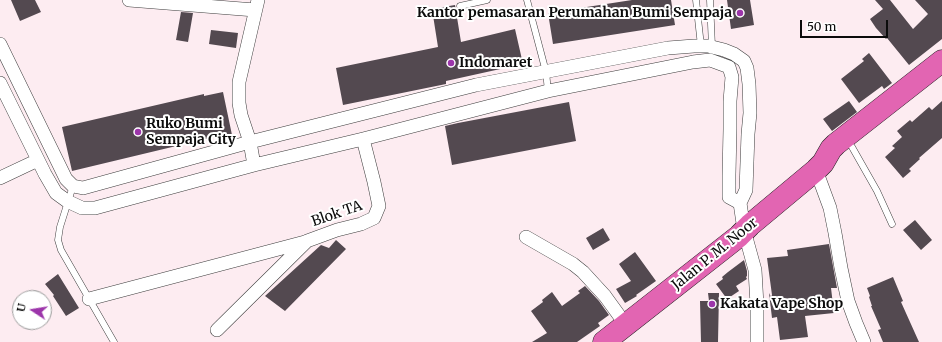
<!DOCTYPE html>
<style>
body{margin:0}
#map{position:relative;width:942px;height:342px;overflow:hidden;background:#fdecf1;font-family:Merriweather,serif}
canvas{display:block}
.north{position:absolute;left:12px;top:290px;width:40px;height:40px;box-sizing:border-box;background:#fff;border:1px solid #9d9d9d;border-radius:50%;rotate:282deg;font-size:11px;font-weight:700;line-height:16px;text-align:center;color:#0b0b0b}
.north::after{content:'';display:block;margin:auto;width:14px;height:18px;background:#9c35aa;clip-path:polygon(50% 0,100% 100%,50% 72%,0 100%)}
.scale{position:absolute;left:800px;top:20px;width:88px;height:18px;box-sizing:border-box;border:2px solid #0b0b0b;border-top:0;padding-left:5px;font-size:12px;line-height:14px;white-space:nowrap;color:#0b0b0b;-webkit-text-stroke:3px #fff;paint-order:stroke}
</style>
<div id="map">
<canvas width="942" height="342"></canvas>
<div class="north">U</div>
<div class="scale">50 m</div>
</div>
<script>
const context = document.querySelector('canvas').getContext('2d');
context.lineJoin = 'round';
function fill(path, color) {
  context.fillStyle = color;
  context.fill(path, 'evenodd');
}
function shape(rows) {
  const path = new Path2D();
  for (const r of rows) {
    path.moveTo(r[0], r[1]);
    for (let i = 2; i < r.length; i += 2) path.lineTo(r[i], r[i + 1]);
  }
  return path;
}
function strokePath(path, color, width, dash) {
  context.strokeStyle = color;
  context.lineWidth = width;
  context.lineCap = dash ? 'butt' : 'round';
  context.setLineDash(dash || []);
  context.stroke(path);
}
function write(font, color, halo, rows, align = 'center') {
  context.font = font + ' Merriweather,serif';
  context.lineWidth = 4;
  context.setLineDash([]);
  context.textBaseline = 'middle';
  context.strokeStyle = halo;
  context.fillStyle = color;
  for (const [text, x, y, turn = 0] of rows) {
    context.save();
    context.translate(x, y);
    context.rotate((+turn || 0) * Math.PI / 180);
    context.textAlign = isNaN(turn) ? turn : align;
    if (halo) context.strokeText(text, 0, 0);
    context.fillText(text, 0, 0);
    context.restore();
  }
}
fill(shape([
 [11,0,35,0,41,12,20,21],
 [632,0,671,0,675,25,553,44,548,13],
 [727,0,750,0,754,25,731,29],
 [875,0,890,0,913,29,928,14,915,0,942,0,942,39,909,65,887,38,886,39,876,28,870,19,883,9],
 [455,5,461,42,515,29,523,64,446,81,446,84,343,105,336,68,438,47,432,9],
 [181,12,193,13,188,42,176,40],
 [211,30,238,33,236,48,209,44],
 [869,53,892,83,884,89,882,86,859,103,841,79,864,61,862,59],
 [223,92,232,135,218,138,218,136,72,171,62,127,204,94,204,96],
 [849,101,857,112,832,131,823,119],
 [942,101,942,138,919,158,920,159,909,169,911,171,903,178,885,157,895,148,892,146,902,137,897,131,910,120,912,122,929,107,932,110],
 [569,102,576,141,452,165,445,126,458,123],
 [915,220,932,240,921,250,903,230],
 [603,228,610,240,593,250,586,238],
 [336,240,346,249,285,311,265,296,321,245,329,248],
 [829,244,837,288,831,288,834,313,805,316,808,337,780,340,777,317,772,318,769,293,771,297,772,295,767,258,788,256,787,250],
 [635,252,656,281,636,295,637,296,625,303,616,289,631,281,619,264],
 [744,260,747,271,747,276,746,277,747,279,736,286,739,291,727,299,716,284,723,279,722,277,728,272],
 [58,274,79,308,66,316,53,296,54,295,45,284],
 [893,277,903,301,901,302,919,342,883,342,878,330,881,329,871,306,872,306,869,297,870,296,867,288],
 [585,286,599,301,609,315,598,323,600,326,577,342,532,342,547,333,531,311,543,302,542,300,552,292,562,306,580,293,578,291],
 [708,293,719,293,718,342,701,342,700,301,709,301]
]), '#534950');
const lane = shape([
 [527,0,546,72,548,91],
 [696,0,701,46],
 [710,0,712,47],
 [460,6,487,0],
 [852,147,877,191,892,224],
 [73,186,60,227,58,240,61,250,114,342]
]);
const street = shape([
 [129,0,255,10],
 [0,44,66,179,73,186,83,188,250,142,476,85,668,48,694,46,708,46,724,50,734,54,744,61,747,68,749,84,750,113,748,134,746,190,740,203,744,230,755,270,757,305,757,342],
 [0,83,45,174,56,193,67,201,82,208,95,208,254,165,363,139,548,91,693,62,710,60,729,67,732,77,730,101,730,129,729,175,729,197,740,203],
 [254,165,250,142,241,115,239,103,239,82,258,0],
 [816,170,830,208,835,233,841,268,848,301,856,323,864,342],
 [0,178,38,160],
 [526,237,573,264,583,272,605,296,626,325],
 [89,299,305,242],
 [217,330,307,241,337,230,361,224,374,218,379,206,374,182,363,139]
]);
const highway = shape([
 [604,342,739,236,750,225,816,170,823,163,831,149,836,144,942,61]
]);
strokePath(lane, '#3e3e3e', 7);
strokePath(street, '#3e3e3e', 14);
strokePath(highway, '#1c1c1c', 23);
strokePath(lane, '#fff', 6);
strokePath(street, '#fff', 13);
strokePath(highway, '#e265b2', 22);
for (const [x, y, r, color] of [
 [740,13,4,"#9c35aa"],
 [451,63,4,"#9c35aa"],
 [138,132,4,"#9c35aa"],
 [712,304,4,"#9c35aa"]
]) {
  const dot = new Path2D();
  dot.arc(x, y, r, 0, 2 * Math.PI);
  context.fillStyle = color;
  context.fill(dot);
  strokePath(dot, '#fff', 1.5);
}
write('bold 14px', '#0b0b0b', '#fff', [
 ["Kantor pemasaran Perumahan Bumi Sempaja",732,13,"right"],
 ["Indomaret",459,63],
 ["Ruko Bumi",146,124],
 ["Sempaja City",146,140],
 ["Kakata Vape Shop",720,304]
], 'left');
write('14px', '#0b0b0b', '#fff', [
 ["Blok TA",337,214,-19],
 ["Jalan P. M. Noor",715,254,-39]
]);
</script>
